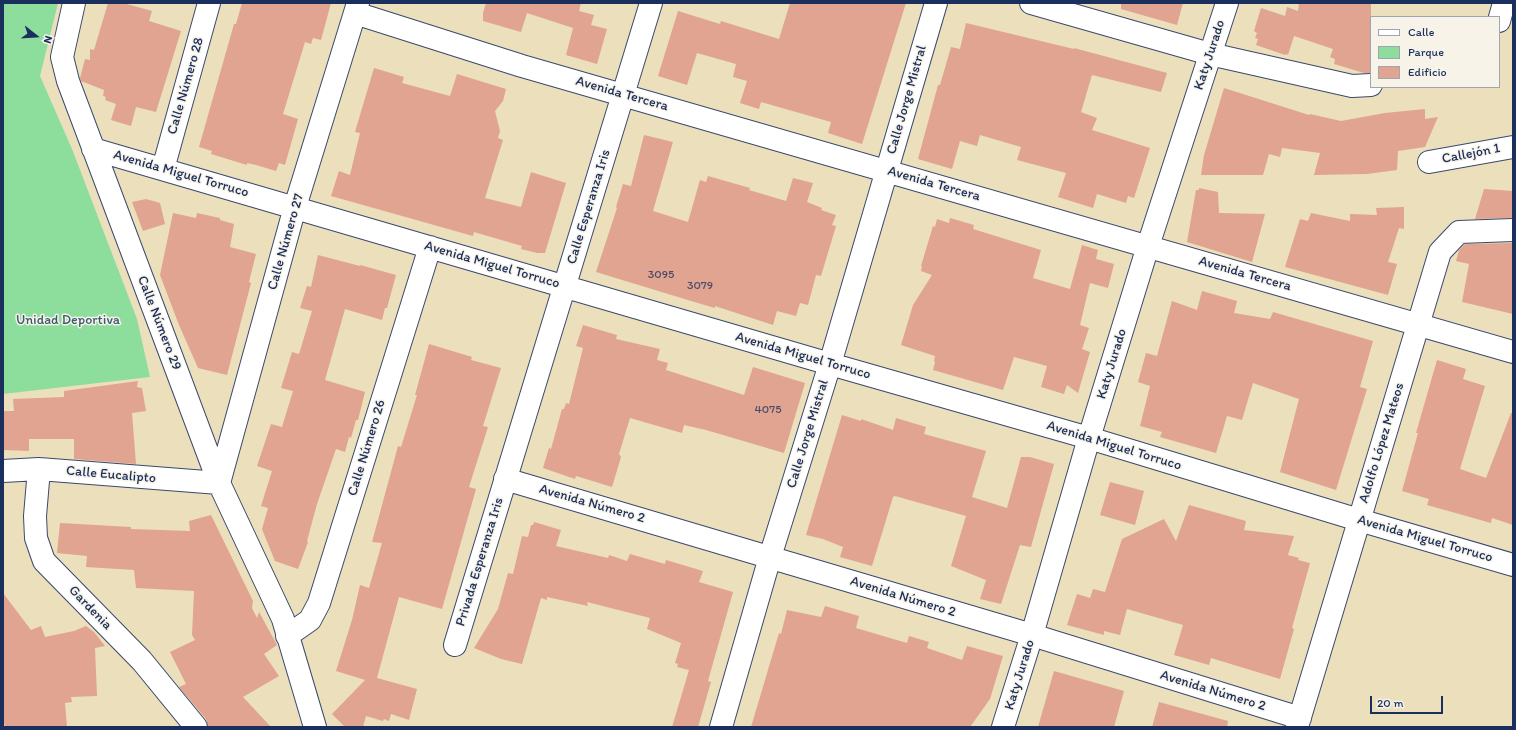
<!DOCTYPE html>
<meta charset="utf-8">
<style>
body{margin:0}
#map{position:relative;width:1516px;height:730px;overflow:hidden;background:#ebdfbc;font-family:Itim,sans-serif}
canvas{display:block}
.frame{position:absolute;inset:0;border:4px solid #1b2f5e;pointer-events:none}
.legend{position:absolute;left:1370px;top:16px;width:130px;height:72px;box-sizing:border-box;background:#f7f3e8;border:1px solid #9fa5b1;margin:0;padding:5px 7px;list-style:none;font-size:12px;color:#1b2f5e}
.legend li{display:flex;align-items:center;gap:8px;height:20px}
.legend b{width:20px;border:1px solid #9fa5b1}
.north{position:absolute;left:16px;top:16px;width:40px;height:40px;-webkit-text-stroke:3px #f7f3e8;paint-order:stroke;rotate:107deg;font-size:11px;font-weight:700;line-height:16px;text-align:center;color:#1b2f5e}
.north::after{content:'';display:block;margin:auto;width:14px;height:18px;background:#1b2f5e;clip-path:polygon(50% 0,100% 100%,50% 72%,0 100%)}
.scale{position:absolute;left:1370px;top:696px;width:73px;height:18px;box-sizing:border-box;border:2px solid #1b2f5e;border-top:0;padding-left:5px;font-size:12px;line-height:14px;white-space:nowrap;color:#1b2f5e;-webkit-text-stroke:3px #f7f3e8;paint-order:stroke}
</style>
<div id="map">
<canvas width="1516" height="730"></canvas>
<div class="frame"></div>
<ul class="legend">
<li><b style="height:5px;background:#fff"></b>Calle</li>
<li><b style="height:11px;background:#8ddd9d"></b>Parque</li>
<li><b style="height:11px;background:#e0a490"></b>Edificio</li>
</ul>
<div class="north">N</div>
<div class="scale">20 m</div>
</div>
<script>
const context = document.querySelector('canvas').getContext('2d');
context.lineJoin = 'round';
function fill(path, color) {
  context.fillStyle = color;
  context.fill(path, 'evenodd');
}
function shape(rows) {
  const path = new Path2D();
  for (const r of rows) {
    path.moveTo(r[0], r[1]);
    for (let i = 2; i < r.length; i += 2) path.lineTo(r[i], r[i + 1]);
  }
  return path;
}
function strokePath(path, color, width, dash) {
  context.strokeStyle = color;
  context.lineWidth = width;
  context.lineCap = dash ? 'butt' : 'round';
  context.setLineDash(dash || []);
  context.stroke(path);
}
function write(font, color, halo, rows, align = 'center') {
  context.font = font + ' Itim,sans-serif';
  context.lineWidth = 3;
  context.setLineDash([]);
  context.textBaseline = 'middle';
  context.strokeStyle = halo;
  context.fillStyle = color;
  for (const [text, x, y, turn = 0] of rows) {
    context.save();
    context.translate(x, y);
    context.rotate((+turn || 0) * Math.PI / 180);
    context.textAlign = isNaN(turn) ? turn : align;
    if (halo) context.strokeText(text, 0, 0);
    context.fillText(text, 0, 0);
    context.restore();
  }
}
fill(shape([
 [3,3,58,3,40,76,72,149,137,319,150,377,3,394]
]), '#8ddd9d');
fill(shape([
 [108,3,123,3,152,11,149,21,181,31,156,112,136,107,131,126,111,120,116,104,105,100,106,97,103,96,104,90,81,81,80,78,85,59,90,60,90,49,94,50],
 [242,3,331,3,321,40,313,38,311,44,305,42,283,114,298,119,285,165,279,163,276,171,256,165,247,163,247,165,211,154,212,151,199,147,234,24,236,24],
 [486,3,581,3,579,11,594,15,591,25,607,29,597,64,566,55,573,28,527,13,521,32,483,21,483,13],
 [790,3,906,3,862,144,828,133,831,122,761,102,759,109,740,103,747,81,733,77,736,64,697,53,687,85,658,76,678,11,720,24,721,21,779,39],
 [1121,3,1183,3,1177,25,1121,9],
 [1299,3,1371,3,1371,73,1364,73,1334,64,1335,59,1330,57,1333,49,1294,36,1288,55,1286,54,1285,55,1256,45,1258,39,1255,38,1257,33,1254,31,1261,8,1285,16,1287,7,1298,11],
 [966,23,1074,49,1074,48,1167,73,1161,92,1092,75,1081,112,1097,118,1092,130,1150,148,1134,198,1128,196,1126,203,1097,194,1093,208,1058,197,1066,173,1017,160,1021,147,980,135,977,146,960,141,952,169,918,159,938,85,940,85,951,47,960,49],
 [374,68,404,77,402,83,450,96,457,74,506,89,503,101,495,111,500,131,498,138,503,140,485,198,521,207,531,172,566,183,545,253,537,253,521,249,522,246,474,232,473,236,331,196,339,171,350,175,360,133,355,132],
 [1224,88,1309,115,1310,114,1341,121,1385,113,1425,109,1425,119,1438,117,1425,147,1398,151,1397,170,1367,174,1314,175,1320,153,1282,148,1280,157,1269,154,1263,175,1201,175,1204,155],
 [644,135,673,142,653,211,688,222,700,180,706,182,708,176,750,188,749,190,786,201,793,178,813,183,807,202,822,208,821,210,836,215,832,225,836,226,821,276,816,275,808,305,800,303,796,316,777,311,773,325,715,306,715,308,701,304,596,272,617,208,616,207,623,184,631,186],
 [1199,188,1218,192,1219,213,1265,214,1252,262,1187,242,1196,190,1199,190],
 [1484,189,1513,191,1513,218,1475,219],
 [146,199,160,203,165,224,143,231,132,202],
 [1404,207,1404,229,1399,228,1388,262,1397,264,1388,295,1285,267,1300,219,1308,221,1311,213,1350,221,1350,214,1377,215,1376,208],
 [173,213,196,218,197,213,220,218,220,220,234,224,230,247,256,254,249,282,251,283,227,375,198,368,179,325,160,275],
 [950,218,974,225,973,229,1041,250,1033,278,1070,289,1082,245,1098,250,1096,259,1114,264,1108,288,1090,283,1080,325,1089,328,1082,349,1090,352,1078,393,1067,385,1064,394,1041,387,1047,366,1014,357,1003,390,933,370,935,362,934,361,935,356,901,345,913,305,932,275,921,271,922,266,921,266,933,226,935,227,937,219,949,223],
 [1513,243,1513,314,1462,302,1469,264,1456,261,1459,250,1465,244],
 [318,255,360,266,360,265,396,275,387,308,385,308,382,320,345,309,325,380,365,392,358,420,356,420,351,438,349,437,345,452,336,449,317,504,307,541,308,542,298,569,275,561,270,549,262,529,268,508,261,506,272,471,257,466,271,424,282,427,293,391,281,388,292,352,299,354,312,311,300,308,307,286,311,287],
 [1202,291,1237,301,1234,313,1270,319,1273,312,1373,341,1360,387,1367,389,1336,490,1280,472,1299,399,1253,383,1242,420,1227,416,1216,453,1160,437,1162,432,1140,426,1150,386,1138,382,1146,353,1157,356,1172,301,1197,310],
 [583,325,617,335,616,339,660,349,657,360,668,363,666,370,744,395,753,367,805,383,784,453,706,430,684,425,682,433,630,418,619,454,621,457,612,487,576,476,575,479,543,468,549,448,551,449,562,409,564,409,566,403,569,404,583,348,576,346],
 [429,344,472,357,471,360,501,368,483,426,488,427,469,487,476,489,442,609,399,597,377,678,417,689,409,720,391,714,389,721,384,719,383,721,366,716,363,727,345,727,332,714,365,680,336,671,352,620,360,585,369,588,382,543,372,542,398,446,401,447,417,395,415,395],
 [1437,360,1466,369,1463,379,1485,386,1460,469,1486,478,1511,413,1513,413,1513,525,1492,518,1491,523,1427,505,1429,499,1402,491,1418,433,1416,433],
 [138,381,137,387,142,388,146,411,132,413,136,464,74,459,74,439,29,439,29,451,3,450,3,411,14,411,13,399,64,397,64,391],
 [842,415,861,421,861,419,893,430,896,418,926,427,924,434,986,451,972,497,1007,508,1021,457,1030,457,1054,464,1031,547,1020,545,1001,604,980,599,986,580,951,566,966,516,895,496,893,497,872,566,840,557,843,547,823,539,806,535],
 [1110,482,1144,491,1135,525,1100,515],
 [1189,505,1246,521,1244,530,1294,536,1288,555,1299,558,1298,560,1310,563,1292,628,1294,629,1280,679,1211,658,1209,665,1174,655,1183,625,1127,609,1120,635,1104,631,1104,635,1067,625,1077,594,1090,598,1093,589,1105,592,1122,539,1164,519,1176,541],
 [211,515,253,601,252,608,257,618,259,612,277,645,264,654,279,676,243,697,271,727,208,727,206,719,179,687,186,684,170,652,195,640,192,635,194,591,136,588,134,570,86,567,87,556,57,553,60,523,131,527,131,529,190,531,189,521],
 [534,522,561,530,556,546,608,558,609,555,627,561,630,554,665,564,666,560,703,571,699,582,733,592,708,681,711,682,698,727,672,727,689,670,677,667,678,664,675,663,681,643,647,629,650,618,587,602,588,606,547,597,547,600,541,598,522,664,501,659,474,648,498,609,508,573,513,574,522,536,528,537,531,525,533,525],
 [3,593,31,630,41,626,45,637,74,631,86,626,94,632,105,646,95,648,97,696,71,697,72,702,65,703,67,727,5,727,3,719],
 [825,606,859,616,856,628,907,643,909,636,929,642,927,648,962,660,967,646,1003,656,990,699,970,727,751,727,779,633,781,634,787,610,821,617],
 [1054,671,1124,691,1114,727,1038,727],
 [1159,702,1228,721,1227,727,1152,727]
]), '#e0a490');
const street = shape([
 [74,3,62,57,68,81,219,483,283,619,315,727],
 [1031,3,1210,54,1352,86,1371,85],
 [355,13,522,66,1513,352],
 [1499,21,1504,3],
 [93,149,830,364,1089,438,1359,520,1513,565],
 [1429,162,1513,147],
 [163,169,209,3],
 [39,469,35,516,36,538,44,561,142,661,196,727],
 [3,471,39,469,219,483,295,207,358,3],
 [505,479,1032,635,1300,718],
 [287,636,310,620,319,603,430,247],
 [455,645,651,3],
 [721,727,770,557,830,364,936,3],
 [1003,727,1032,635,1089,438,1148,246,1227,3],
 [1297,727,1440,252,1459,232,1513,230]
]);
strokePath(street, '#3a496c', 24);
strokePath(street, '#fff', 22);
write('12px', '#4c4c6a', null, [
 ["3095",661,275],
 ["3079",700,286],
 ["4075",768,410]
]);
write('14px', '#1b2f5e', '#f7f3e8', [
 ["Katy Jurado",1210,55,-72],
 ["Calle Número 28",186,86,-74],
 ["Avenida Tercera",622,94,16],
 ["Calle Jorge Mistral",907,100,-74],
 ["Callejón 1",1471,154,-11],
 ["Avenida Miguel Torruco",181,174,16],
 ["Avenida Tercera",934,184,16],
 ["Calle Esperanza Iris",589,207,-73],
 ["Calle Número 27",286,242,-74],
 ["Avenida Miguel Torruco",492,265,16],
 ["Avenida Tercera",1245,274,16],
 ["Calle Número 29",159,323,69],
 ["Avenida Miguel Torruco",803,356,16],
 ["Katy Jurado",1112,364,-73],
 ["Calle Jorge Mistral",808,434,-73],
 ["Adolfo López Mateos",1382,443,-73],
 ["Avenida Miguel Torruco",1114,446,17],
 ["Calle Número 26",367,448,-73],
 ["Calle Eucalipto",111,475,5],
 ["Avenida Número 2",592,504,16],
 ["Avenida Miguel Torruco",1425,539,16],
 ["Privada Esperanza Iris",480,562,-73],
 ["Avenida Número 2",903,597,17],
 ["Gardenia",90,608,46],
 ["Katy Jurado",1020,675,-73],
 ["Avenida Número 2",1213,691,17]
]);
write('14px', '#385a6e', '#f7f3e8', [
 ["Unidad Deportiva",68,320]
]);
</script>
